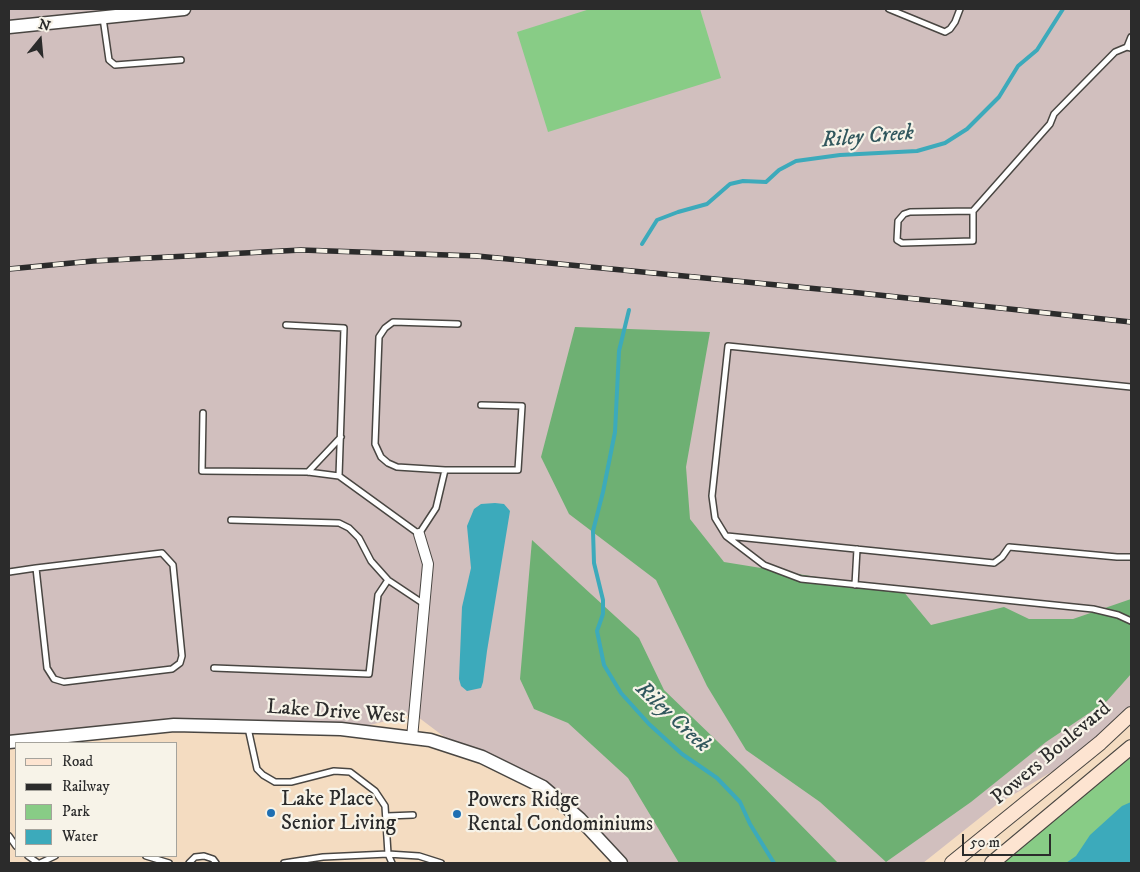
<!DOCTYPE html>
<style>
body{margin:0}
#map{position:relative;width:1140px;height:872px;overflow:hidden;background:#f4dcc1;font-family:"IM FELL DW Pica",serif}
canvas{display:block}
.frame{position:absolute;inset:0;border:10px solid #2b2b2b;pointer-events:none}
.legend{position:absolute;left:15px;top:742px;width:162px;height:115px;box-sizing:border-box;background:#f7f3e8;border:1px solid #a5a39c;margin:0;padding:6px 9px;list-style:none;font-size:15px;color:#2b2b2b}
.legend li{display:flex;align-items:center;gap:10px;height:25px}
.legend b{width:25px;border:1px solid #a5a39c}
.north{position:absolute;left:15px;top:15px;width:50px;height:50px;-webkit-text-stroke:4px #f7f3e8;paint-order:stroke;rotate:17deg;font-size:14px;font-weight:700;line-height:20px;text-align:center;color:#2b2b2b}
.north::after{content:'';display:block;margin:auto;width:18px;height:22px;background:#2b2b2b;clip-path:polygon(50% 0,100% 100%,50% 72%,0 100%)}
.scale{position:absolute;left:962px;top:834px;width:89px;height:22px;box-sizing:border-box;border:2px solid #2b2b2b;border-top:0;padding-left:6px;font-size:15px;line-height:18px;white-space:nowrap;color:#2b2b2b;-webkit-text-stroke:4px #f7f3e8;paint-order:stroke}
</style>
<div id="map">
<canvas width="1140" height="872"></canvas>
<div class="frame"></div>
<ul class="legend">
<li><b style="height:6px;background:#fde4d1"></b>Road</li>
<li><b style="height:6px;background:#2b2b2b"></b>Railway</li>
<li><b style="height:14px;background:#88cc86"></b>Park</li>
<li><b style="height:14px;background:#3caabb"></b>Water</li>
</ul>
<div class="north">N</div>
<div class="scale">50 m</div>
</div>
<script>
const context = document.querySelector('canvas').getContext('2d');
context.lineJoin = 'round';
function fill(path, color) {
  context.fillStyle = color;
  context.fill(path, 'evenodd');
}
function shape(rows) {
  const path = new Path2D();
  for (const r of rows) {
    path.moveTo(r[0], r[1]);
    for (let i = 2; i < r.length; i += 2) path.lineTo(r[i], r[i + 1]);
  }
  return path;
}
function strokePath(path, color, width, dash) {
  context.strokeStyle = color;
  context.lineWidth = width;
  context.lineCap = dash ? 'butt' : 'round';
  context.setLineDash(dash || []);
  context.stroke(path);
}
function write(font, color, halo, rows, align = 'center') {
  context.font = font + ' "IM FELL DW Pica",serif';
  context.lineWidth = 4.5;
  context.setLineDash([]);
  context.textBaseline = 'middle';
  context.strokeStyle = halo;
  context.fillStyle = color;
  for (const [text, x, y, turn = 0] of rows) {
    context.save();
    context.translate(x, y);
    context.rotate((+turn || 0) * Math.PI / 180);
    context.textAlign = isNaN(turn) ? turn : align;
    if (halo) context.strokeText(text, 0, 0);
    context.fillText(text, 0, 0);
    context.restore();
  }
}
fill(shape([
 [9,9,1131,9,1131,713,1100,743,996,805,923,863,621,863,605,845,522,776,463,751,414,714,350,730,110,732,9,742]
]), '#d1bfbe');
fill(shape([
 [590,9,700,9,721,78,548,132,517,32],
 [1131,747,1131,863,992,863]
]), '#88cc86');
fill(shape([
 [575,327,710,332,686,467,690,519,724,562,903,591,931,625,1004,607,1029,619,1073,619,1131,599,1131,674,1107,701,1046,742,971,802,886,862,820,802,746,750,707,686,656,580,569,514,541,457],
 [532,540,639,638,664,690,743,766,838,863,679,863,628,778,568,723,534,709,520,679]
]), '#6eb073');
fill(shape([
 [495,503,504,504,510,511,487,651,483,682,481,688,467,691,461,686,459,679,462,607,471,568,467,526,474,509,481,504],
 [1131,802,1131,863,1066,863,1076,856,1090,835,1122,806]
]), '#3caabb');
strokePath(shape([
 [642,244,657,220,678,212,707,204,730,184,743,181,766,182,779,170,796,161,840,155,917,151,945,143,967,129,999,97,1018,66,1037,50,1063,9],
 [629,310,619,351,615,432,603,492,593,531,594,563,603,600,603,614,597,631,604,665,621,693,649,724,682,754,717,778,740,802,750,824,774,863]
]), '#3caabb', 4);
const service = shape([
 [889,9,945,32,950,29,955,22,960,9],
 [103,18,109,60,115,65,181,60],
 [1131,37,1127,47,1131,48],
 [973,211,910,212,904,214,898,221,897,240,902,243,973,241,973,211,1050,124,1054,114,1115,52,1127,47],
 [286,325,344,328,339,476,419,534,436,508,445,470,518,470,522,406,481,405],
 [1131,387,728,346,712,496,715,518,726,536,764,565,801,579,1093,609,1118,615,1131,621],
 [203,413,202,471,308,472,339,476],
 [445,470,397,467,388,463,381,457,375,444,379,337,385,328,393,322,458,324],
 [308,472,341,437],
 [231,520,339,523,349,528,359,538,371,561,388,580,424,604],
 [727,536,994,563,1002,557,1009,547,1117,557,1131,557],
 [9,572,36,568,162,553,173,565,182,656,180,663,172,669,64,682,54,679,47,668,36,568],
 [855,585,857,549],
 [214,668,369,674,378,595,388,580],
 [248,728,257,769,263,775,275,782,291,782,334,771,350,772,375,791,385,806,388,854,392,863],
 [387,816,413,815],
 [9,836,16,846],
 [28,856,38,863],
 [146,856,169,863],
 [40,863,55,856],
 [189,863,195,857,204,856,213,859,216,863],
 [284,863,323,857,388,854,419,856,441,863]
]);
const minor = shape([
 [412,738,428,564,419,534]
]);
const tertiary = shape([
 [9,27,184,9],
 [9,742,174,725,341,729,430,740,482,757,543,787,580,819,621,863]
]);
const secondary = shape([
 [952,863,1100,743,1131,714],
 [992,863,1131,747]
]);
strokePath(service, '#494642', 8);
strokePath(minor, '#494642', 12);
strokePath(tertiary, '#494642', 15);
strokePath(secondary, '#494642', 16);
strokePath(service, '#fff', 5);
strokePath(minor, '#fff', 10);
strokePath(tertiary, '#fff', 12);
strokePath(secondary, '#fde4d1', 14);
const rail = shape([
 [9,269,93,261,301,250,477,256,860,293,1131,322]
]);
strokePath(rail, '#2b2b2b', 5.5);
strokePath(rail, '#f7f3e8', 4, [11]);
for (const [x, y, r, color] of [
 [271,813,5,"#1f6fb2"],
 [457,814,5,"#1f6fb2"]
]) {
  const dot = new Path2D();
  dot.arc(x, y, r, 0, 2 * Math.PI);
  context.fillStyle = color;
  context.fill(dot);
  strokePath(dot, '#f7f3e8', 2);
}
write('21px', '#2b2b2b', '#f7f3e8', [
 ["Lake Drive West",336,713,4],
 ["Powers Boulevard",1052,754,-40]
]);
write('21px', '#2b2b2b', '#f7f3e8', [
 ["Lake Place",281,801],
 ["Senior Living",281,825],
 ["Powers Ridge",467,802],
 ["Rental Condominiums",467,826]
], 'left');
write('italic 22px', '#31575d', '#f7f3e8', [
 ["Riley Creek",868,138,-5],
 ["Riley Creek",672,718,43]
]);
</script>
